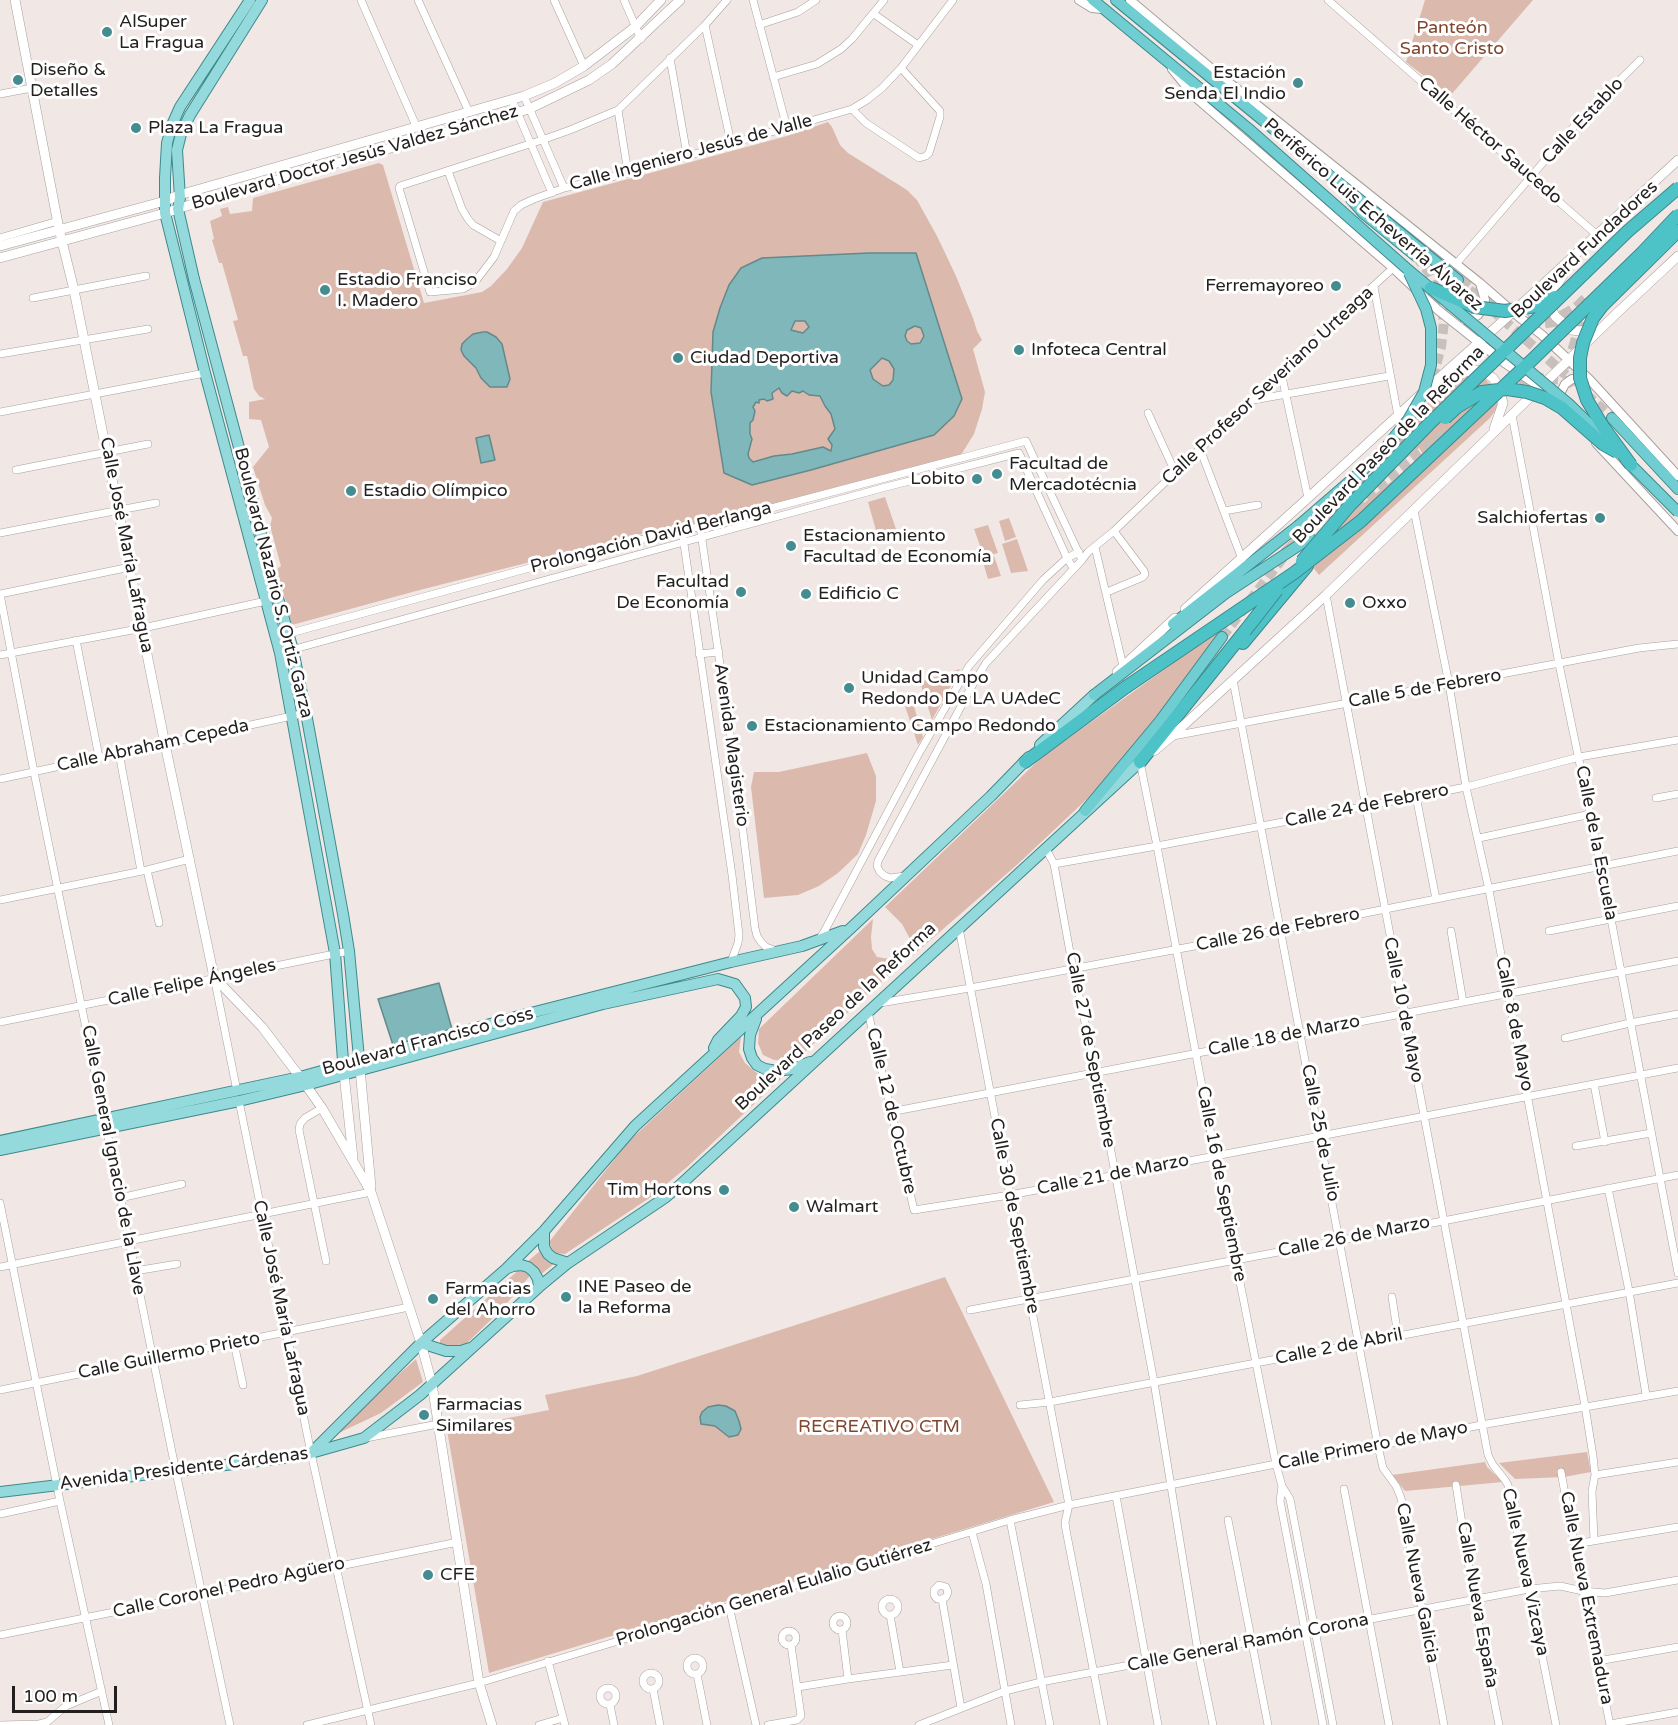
<!DOCTYPE html>
<meta charset="utf-8">
<style>
body{margin:0}
#map{position:relative;width:1678px;height:1725px;overflow:hidden;background:#f1e8e5;font-family:"Varela Round",sans-serif}
canvas{display:block}
.scale{position:absolute;left:12px;top:1686px;width:105px;height:27px;box-sizing:border-box;border:3px solid #221f1e;border-top:0;padding-left:8px;font-size:18px;line-height:21px;white-space:nowrap;color:#221f1e;-webkit-text-stroke:4px #fff;paint-order:stroke}
</style>
<div id="map">
<canvas width="1678" height="1725"></canvas>
<div class="scale">100 m</div>
</div>
<script>
const context = document.querySelector('canvas').getContext('2d');
context.lineJoin = 'round';
function fill(path, color) {
  context.fillStyle = color;
  context.fill(path, 'evenodd');
}
function shape(rows) {
  const path = new Path2D();
  for (const r of rows) {
    if (r.length === 3) {
      path.moveTo(r[0] + r[2], r[1]);
      path.arc(r[0], r[1], r[2], 0, 2 * Math.PI);
      continue;
    }
    path.moveTo(r[0], r[1]);
    for (let i = 2; i < r.length; i += 2) path.lineTo(r[i], r[i + 1]);
  }
  return path;
}
function strokePath(path, color, width, dash) {
  context.strokeStyle = color;
  context.lineWidth = width;
  context.lineCap = dash ? 'butt' : 'round';
  context.setLineDash(dash || []);
  context.stroke(path);
}
function write(font, color, halo, rows, align = 'center') {
  context.font = font + ' "Varela Round",sans-serif';
  context.lineWidth = 6;
  context.setLineDash([]);
  context.textBaseline = 'middle';
  context.strokeStyle = halo;
  context.fillStyle = color;
  for (const [text, x, y, turn = 0] of rows) {
    context.save();
    context.translate(x, y);
    context.rotate((+turn || 0) * Math.PI / 180);
    context.textAlign = isNaN(turn) ? turn : align;
    if (halo) context.strokeText(text, 0, 0);
    context.fillText(text, 0, 0);
    context.restore();
  }
}
fill(shape([
 [1425,0,1533,0,1450,96,1406,62],
 [828,122,832,127,840,145,848,153,907,190,917,200,937,236,956,276,973,318,977,331,982,340,973,349,985,392,982,409,974,434,961,455,709,521,658,530,605,543,416,591,292,625,277,569,281,566,270,526,272,518,265,505,253,467,269,447,261,420,249,419,249,402,265,399,259,396,254,389,247,356,243,356,233,321,238,320,222,263,219,263,212,240,214,239,210,221,222,216,220,209,228,207,230,214,252,211,253,198,379,163,383,165,424,303,482,292,491,286,507,269,522,248,543,202,787,136],
 [1467,376,1478,376,1485,379,1492,386,1497,400,1497,408,1490,418,1319,575,1301,552,1424,456,1419,448,1316,529,1284,552,1281,549,1316,516,1385,463,1371,453,1451,382],
 [885,497,896,529,877,534,868,502],
 [1009,518,1016,537,1005,541,999,521],
 [988,525,998,553,984,557,974,529],
 [1017,539,1028,571,1011,573,1002,544],
 [994,556,1001,576,988,579,982,559],
 [1228,626,1159,719,1104,783,1019,863,911,957,910,939,902,924,885,907,1041,758,1190,651],
 [960,669,932,720,920,682],
 [913,703,923,737,918,745,905,706],
 [867,753,876,776,876,801,866,835,858,854,838,873,819,886,798,895,764,898,751,787,754,772,779,772],
 [873,919,871,937,872,949,877,957,904,961,795,1061,774,1060,763,1055,758,1043,759,1029],
 [741,1037,739,1052,745,1063,758,1074,768,1079,785,1075,686,1168,648,1199,565,1254,554,1253,549,1242,629,1141],
 [541,1250,542,1255,555,1263,539,1276,527,1262],
 [522,1267,530,1273,529,1277,502,1309,465,1345,450,1348,440,1344,440,1340],
 [945,1277,1054,1502,489,1673,447,1430,549,1410,545,1395,637,1376],
 [416,1359,423,1382,381,1413,326,1439],
 [1587,1452,1591,1472,1564,1477,1515,1479,1499,1463],
 [1485,1462,1487,1467,1503,1482,1405,1491,1392,1475]
]), '#dbbaad');
const water = shape([
 [869,253,916,253,962,399,954,416,934,435,811,470,752,485,724,473,711,392,713,332,720,308,729,285,741,268,762,258,869,253],
 [795,321,805,321,809,327,803,333,791,330,795,321],
 [915,326,921,328,924,336,920,343,911,344,907,341,905,336,907,330,915,326],
 [882,358,889,361,894,369,893,380,889,385,883,386,873,379,870,370,882,358],
 [779,388,782,393,787,396,792,391,799,393,803,391,809,395,820,396,825,406,831,414,835,429,828,439,832,445,831,451,823,447,792,454,774,456,753,462,749,458,748,454,752,439,750,434,750,423,753,420,755,411,753,407,756,402,759,403,759,400,764,399,767,401,773,399,772,393,779,388],
 [483,332,487,332,496,337,502,344,510,379,507,387,490,387,481,378,476,368,464,356,461,350,462,344,467,339,473,334,483,332],
 [489,435,495,460,481,463,476,438,489,435],
 [439,983,452,1029,393,1045,378,999,439,983],
 [718,1405,726,1406,735,1411,739,1421,741,1429,738,1435,729,1437,715,1426,701,1424,700,1417,702,1412,708,1407,718,1405]
]);
fill(water, '#80b7ba');
strokePath(water, '#64898b', 1.5);
strokePath(shape([
 [1416,256,1430,274,1435,286,1442,309,1444,322,1441,347,1429,390],
 [1458,280,1566,375],
 [1505,388,1523,380,1540,378,1563,380,1577,385],
 [1586,394,1612,418],
 [1354,506,1449,430],
 [1222,637,1295,542,1316,521,1383,459,1402,434]
]), '#c8c0bd', 10, [10, 5]);
strokePath(shape([
 [1459,279,1492,306],
 [1527,321,1541,323,1554,321,1577,308,1586,299],
 [1577,385,1571,366,1572,355,1577,338,1585,322,1595,309]
]), '#c8c0bd', 12, [12, 6]);
const minor = shape([
 [361,0,417,128],
 [418,0,469,112],
 [554,0,584,66],
 [624,0,641,39],
 [727,0,705,25,618,110,570,130,542,140,400,186,399,188,430,292,463,289,475,282,494,257,514,211,521,205,534,199,564,188,628,173,852,109,867,100,882,88,901,68,953,0],
 [753,0,787,128],
 [1328,0,1597,235],
 [874,14,918,45],
 [705,25,731,143],
 [759,25,798,12,816,0],
 [670,58,687,155],
 [773,77,817,64,841,49,852,39,884,0],
 [0,94,32,88],
 [524,96,564,188],
 [512,100,552,193],
 [852,109,866,123,919,158,926,156,929,153,940,117,940,111,901,68],
 [618,110,628,173],
 [448,171,462,209,468,219,473,225,501,241],
 [0,238,58,221],
 [1456,264,1577,123,1640,60],
 [1374,287,1398,416],
 [33,298,146,276],
 [0,354,148,329],
 [1281,372,1308,498],
 [1253,400,1389,376],
 [0,412,205,373],
 [1148,413,1175,472],
 [1512,415,1559,664,1601,866,1678,1273],
 [1200,449,1242,559],
 [16,470,148,444],
 [1414,510,1449,684,1466,787,1489,890,1585,1406,1593,1456,1595,1475,1592,1491,1594,1541],
 [1224,511,1258,505],
 [700,526,735,768,755,928,757,936,761,942,766,947,776,951],
 [682,530,732,875,739,935,738,943,731,962],
 [0,533,156,503],
 [1095,547,1123,666],
 [1107,592,1143,577,1145,574,1144,571,1114,531],
 [0,594,34,772,176,1472,230,1725],
 [0,594,130,567],
 [1326,595,1488,1455,1493,1465,1505,1480,1508,1485,1556,1725],
 [276,637,603,548,703,526,1026,441,1082,560],
 [76,640,99,757],
 [280,653,684,542,886,487,1019,453,1067,558,1073,568],
 [699,654,719,652],
 [0,655,143,628,266,601],
 [1233,680,1378,1446,1383,1468,1396,1486,1401,1498,1444,1725],
 [1173,736,1639,648,1678,644],
 [119,753,141,871],
 [1140,762,1157,846,1215,1156,1276,1464,1282,1486,1290,1499,1333,1725],
 [0,779,306,713],
 [1416,796,1436,899],
 [1656,798,1678,794],
 [1479,838,1591,814],
 [1046,849,1054,864,1073,969,1096,1071,1154,1382,1198,1652,1213,1725],
 [1054,864,1157,846,1466,787,1579,757,1678,740],
 [147,870,159,923],
 [905,876,890,878,885,876,880,872,877,866,878,861,973,684,986,663,1082,560,1088,552,1114,531,1295,358,1393,268],
 [0,900,147,870,190,859],
 [959,928,1069,1505,1065,1522,1066,1530,1104,1725],
 [1451,931,1463,1002],
 [1549,931,1678,906],
 [819,939,824,932,918,755,969,666,1043,580,1067,558,1079,552],
 [214,977,237,1091],
 [880,1003,970,988,1280,930,1678,851],
 [868,1012,914,1210,1010,1195,1678,1068],
 [0,1022,349,951],
 [1565,1038,1630,1023,1678,1014],
 [1594,1084,1605,1142],
 [239,1101,311,1453,371,1725],
 [322,1108,305,1118,300,1124,299,1130,326,1261],
 [890,1112,1678,961],
 [1576,1146,1651,1133],
 [1608,1188,1629,1291,1646,1395],
 [120,1198,182,1184],
 [0,1203,60,1501,109,1725],
 [0,1267,371,1192],
 [135,1271,177,1264],
 [1392,1297,1398,1336],
 [970,1310,1443,1221,1678,1175],
 [234,1343,243,1385],
 [0,1390,409,1307],
 [1020,1405,1050,1402,1678,1283],
 [366,1438,438,1424],
 [1561,1472,1583,1591,1610,1725],
 [1595,1475,1678,1462],
 [1456,1485,1474,1600,1499,1725],
 [1282,1486,1280,1501,1323,1725],
 [1344,1489,1389,1725],
 [1116,1496,1158,1725],
 [0,1514,60,1501],
 [1010,1520,1050,1725],
 [1228,1520,1268,1725],
 [972,1532,986,1584,1011,1725],
 [1575,1544,1678,1527],
 [942,1599,937,1599,934,1595,934,1590,939,1585,946,1587,948,1592,946,1597,942,1599,961,1708],
 [890,1607,8],
 [729,1606,756,1725],
 [890,1615,900,1672],
 [840,1623,7],
 [842,1630,848,1679],
 [789,1638,7],
 [0,1635,458,1542],
 [695,1666,8],
 [548,1661,565,1725],
 [1598,1661,1678,1647],
 [651,1681,8],
 [697,1674,707,1725],
 [798,1687,848,1679,953,1665],
 [608,1696,8],
 [653,1689,660,1725],
 [610,1705,614,1725],
 [1610,1724,1678,1712],
 [1,1725,39,1724,47,1722,66,1706,102,1691],
 [307,1725,479,1683,638,1635,773,1592,1010,1520,1069,1505,1276,1464,1378,1446,1481,1425,1678,1391],
 [539,1725,563,1718],
 [768,1725,797,1720,801,1716,791,1645],
 [919,1725,1005,1691,1041,1682,1198,1652,1529,1589,1560,1586,1583,1591,1605,1593,1678,1580]
]);
const tertiary = shape([
 [1079,0,1092,8,1102,9],
 [1130,0,1211,68,1480,283,1519,317,1542,335,1590,380,1678,476],
 [1172,69,1195,97,1393,268,1438,310,1506,364,1541,388,1554,399],
 [1465,320,1471,319,1478,315,1483,308,1485,300,1480,283],
 [1561,401,1560,394,1565,384,1572,379,1584,379],
 [1596,443,1678,531]
]);
const secondary = shape([
 [15,0,59,229,74,290,165,744,214,977,262,1027,300,1077,322,1108,371,1192,421,1343,432,1384,479,1683,492,1725],
 [0,246,165,201,179,195,524,96,555,83,584,66,635,27,661,0],
 [0,258,165,213,199,202,529,109,589,80,612,64,680,0],
 [1568,267,1553,291,1550,300,1551,307,1555,316,1571,330,1580,331,1591,328],
 [1442,380,1464,372,1478,370,1482,371,1493,378,1499,387,1503,403,1494,429],
 [1185,609,1308,498,1430,386,1513,312,1678,160],
 [1117,672,1175,618],
 [1154,751,1172,736,1326,595,1616,314,1678,256],
 [360,1069,371,1187],
 [344,1074,353,1158]
]);
const primary = shape([
 [250,0,180,107,172,125,167,143,165,178,165,213,205,373,280,653,335,953,344,1074],
 [262,0,190,115,181,134,177,150,180,198,178,209,194,279,245,470,271,574,293,650,306,713,343,914,349,951,360,1069],
 [1040,745,1094,695],
 [756,1019,750,1035,749,1049,752,1058,757,1065,765,1069,777,1071,792,1069,810,1062],
 [0,1141,300,1077,519,1016,731,962,802,946,843,931],
 [0,1150,239,1101,306,1085,603,1004,718,979,735,984,745,998,746,1007,741,1016,718,1040,714,1048],
 [544,1231,544,1247,548,1254,553,1258,568,1263],
 [508,1268,513,1266,521,1265,528,1267,534,1272,538,1279,539,1287],
 [421,1343,446,1351,461,1351,470,1348],
 [311,1453,421,1343,506,1269,544,1231,635,1126,851,928,991,796,1029,757],
 [0,1492,284,1458,311,1453,364,1438,420,1395,539,1287,568,1263,666,1197,679,1186,1140,762]
]);
const trunk = shape([
 [1093,0,1249,129],
 [1116,0,1458,280],
 [1351,199,1363,213,1416,256],
 [1612,418,1678,489],
 [1173,624,1298,526],
 [1094,695,1226,593,1310,538],
 [1085,811,1160,721,1222,637]
]);
const motorway = shape([
 [1243,643,1307,566],
 [1025,762,1126,687],
 [1140,762,1245,631]
]);
strokePath(minor, '#a8a09d', 8);
strokePath(tertiary, '#a8a09d', 10);
strokePath(secondary, '#a8a09d', 10);
strokePath(primary, '#3e898c', 12);
strokePath(trunk, '#3e898c', 12);
strokePath(motorway, '#3e898c', 14);
strokePath(minor, '#fff', 7);
strokePath(tertiary, '#fff', 8);
strokePath(secondary, '#fff', 9);
strokePath(primary, '#94dadd', 10);
strokePath(trunk, '#70ced2', 10);
strokePath(motorway, '#4dc2c7', 12);
const trunkBridge = shape([
 [1249,129,1405,267,1569,404,1604,438],
 [1626,460,1678,512],
 [1298,526,1379,456,1408,420,1424,392,1431,365,1431,328,1426,309,1409,273]
]);
const motorwayBridge = shape([
 [1431,288,1475,307,1505,311,1536,306,1555,297],
 [1445,418,1457,407,1482,392,1507,389,1527,392,1545,398,1562,408,1603,444,1617,452],
 [1631,465,1602,425,1587,400,1580,378,1580,358,1583,343,1593,318,1602,306,1678,231],
 [1302,561,1351,504,1428,425,1628,231,1678,188],
 [1245,631,1277,590],
 [1126,687,1294,573,1361,521,1534,358,1642,253,1678,215]
]);
strokePath(trunkBridge, '#3e898c', 12, []);
strokePath(motorwayBridge, '#3e898c', 14, []);
strokePath(trunkBridge, '#70ced2', 10);
strokePath(motorwayBridge, '#4dc2c7', 12);
for (const [x, y, r, color] of [
 [107,32,6,"#458c90"],
 [18,80,6,"#458c90"],
 [1298,83,6,"#458c90"],
 [136,128,6,"#458c90"],
 [1336,286,6,"#458c90"],
 [325,290,6,"#458c90"],
 [1019,350,6,"#458c90"],
 [678,358,6,"#458c90"],
 [997,474,6,"#458c90"],
 [977,479,6,"#458c90"],
 [351,491,6,"#458c90"],
 [1600,518,6,"#458c90"],
 [791,546,6,"#458c90"],
 [741,592,6,"#458c90"],
 [806,594,6,"#458c90"],
 [1350,603,6,"#458c90"],
 [849,688,6,"#458c90"],
 [752,726,6,"#458c90"],
 [724,1190,6,"#458c90"],
 [794,1207,6,"#458c90"],
 [566,1297,6,"#458c90"],
 [433,1299,6,"#458c90"],
 [424,1415,6,"#458c90"],
 [428,1575,6,"#458c90"]
]) {
  const dot = new Path2D();
  dot.arc(x, y, r, 0, 2 * Math.PI);
  context.fillStyle = color;
  context.fill(dot);
  strokePath(dot, '#fff', 2);
}
write('18px', '#221f1e', '#fff', [
 ["AlSuper",119,22],
 ["La Fragua",119,43],
 ["Diseño &",30,70],
 ["Detalles",30,91],
 ["Estación",1286,73,"right"],
 ["Senda El Indio",1286,94,"right"],
 ["Plaza La Fragua",148,128],
 ["Estadio Franciso",337,280],
 ["I. Madero",337,301],
 ["Ferremayoreo",1324,286,"right"],
 ["Infoteca Central",1031,350],
 ["Ciudad Deportiva",690,358],
 ["Facultad de",1009,464],
 ["Mercadotécnia",1009,485],
 ["Lobito",965,479,"right"],
 ["Estadio Olímpico",363,491],
 ["Salchiofertas",1588,518,"right"],
 ["Estacionamiento",803,536],
 ["Facultad de Economía",803,557],
 ["Facultad",729,582,"right"],
 ["De Economía",729,603,"right"],
 ["Edificio C",818,594],
 ["Oxxo",1362,603],
 ["Unidad Campo",861,678],
 ["Redondo De LA UAdeC",861,699],
 ["Estacionamiento Campo Redondo",764,726],
 ["Tim Hortons",712,1190,"right"],
 ["Walmart",806,1207],
 ["INE Paseo de",578,1287],
 ["la Reforma",578,1308],
 ["Farmacias",445,1289],
 ["del Ahorro",445,1310],
 ["Farmacias",436,1405],
 ["Similares",436,1426],
 ["CFE",440,1575]
], 'left');
write('18px', '#7f452d', '#fff', [
 ["Panteón",1452,28],
 ["Santo Cristo",1452,49],
 ["RECREATIVO CTM",879,1427]
]);
write('18px', '#221f1e', '#fff', [
 ["Calle Establo",1583,121,-47],
 ["Calle Héctor Saucedo",1490,141,41],
 ["Calle Ingeniero Jesús de Valle",691,153,-15],
 ["Boulevard Doctor Jesús Valdez Sánchez",355,158,-16],
 ["Periférico Luis Echeverría Álvarez",1373,215,41],
 ["Boulevard Fundadores",1585,250,-43],
 ["Calle Profesor Severiano Urteaga",1268,386,-43],
 ["Boulevard Paseo de la Reforma",1389,445,-46],
 ["Prolongación David Berlanga",651,538,-14],
 ["Calle José María Lafragua",126,545,79],
 ["Boulevard Nazario S. Ortiz Garza",273,583,76],
 ["Calle 5 de Febrero",1425,689,-10],
 ["Avenida Magisterio",731,745,82],
 ["Calle Abraham Cepeda",153,746,-12],
 ["Calle 24 de Febrero",1367,806,-11],
 ["Calle de la Escuela",1596,843,79],
 ["Calle 26 de Febrero",1278,930,-11],
 ["Calle Felipe Ángeles",192,983,-12],
 ["Calle 10 de Mayo",1403,1010,79],
 ["Boulevard Paseo de la Reforma",836,1017,-43],
 ["Calle 8 de Mayo",1514,1024,79],
 ["Calle 18 de Marzo",1284,1036,-11],
 ["Boulevard Francisco Coss",428,1042,-15],
 ["Calle 27 de Septiembre",1090,1050,79],
 ["Calle 12 de Octubre",891,1111,77],
 ["Calle 25 de Julio",1320,1133,79],
 ["Calle General Ignacio de la Llave",113,1160,79],
 ["Calle 21 de Marzo",1113,1175,-11],
 ["Calle 16 de Septiembre",1221,1184,79],
 ["Calle 30 de Septiembre",1014,1216,79],
 ["Calle 26 de Marzo",1354,1237,-11],
 ["Calle José María Lafragua",281,1308,78],
 ["Calle 2 de Abril",1339,1347,-11],
 ["Calle Guillermo Prieto",169,1356,-11],
 ["Calle Primero de Mayo",1373,1446,-11],
 ["Avenida Presidente Cárdenas",184,1469,-7],
 ["Calle Nueva Vizcaya",1525,1572,78],
 ["Calle Nueva Galicia",1417,1583,79],
 ["Calle Coronel Pedro Agüero",229,1588,-12],
 ["Prolongación General Eulalio Gutiérrez",774,1593,-17],
 ["Calle Nueva Extremadura",1586,1598,79],
 ["Calle Nueva España",1477,1605,80],
 ["Calle General Ramón Corona",1248,1643,-11]
]);
</script>
